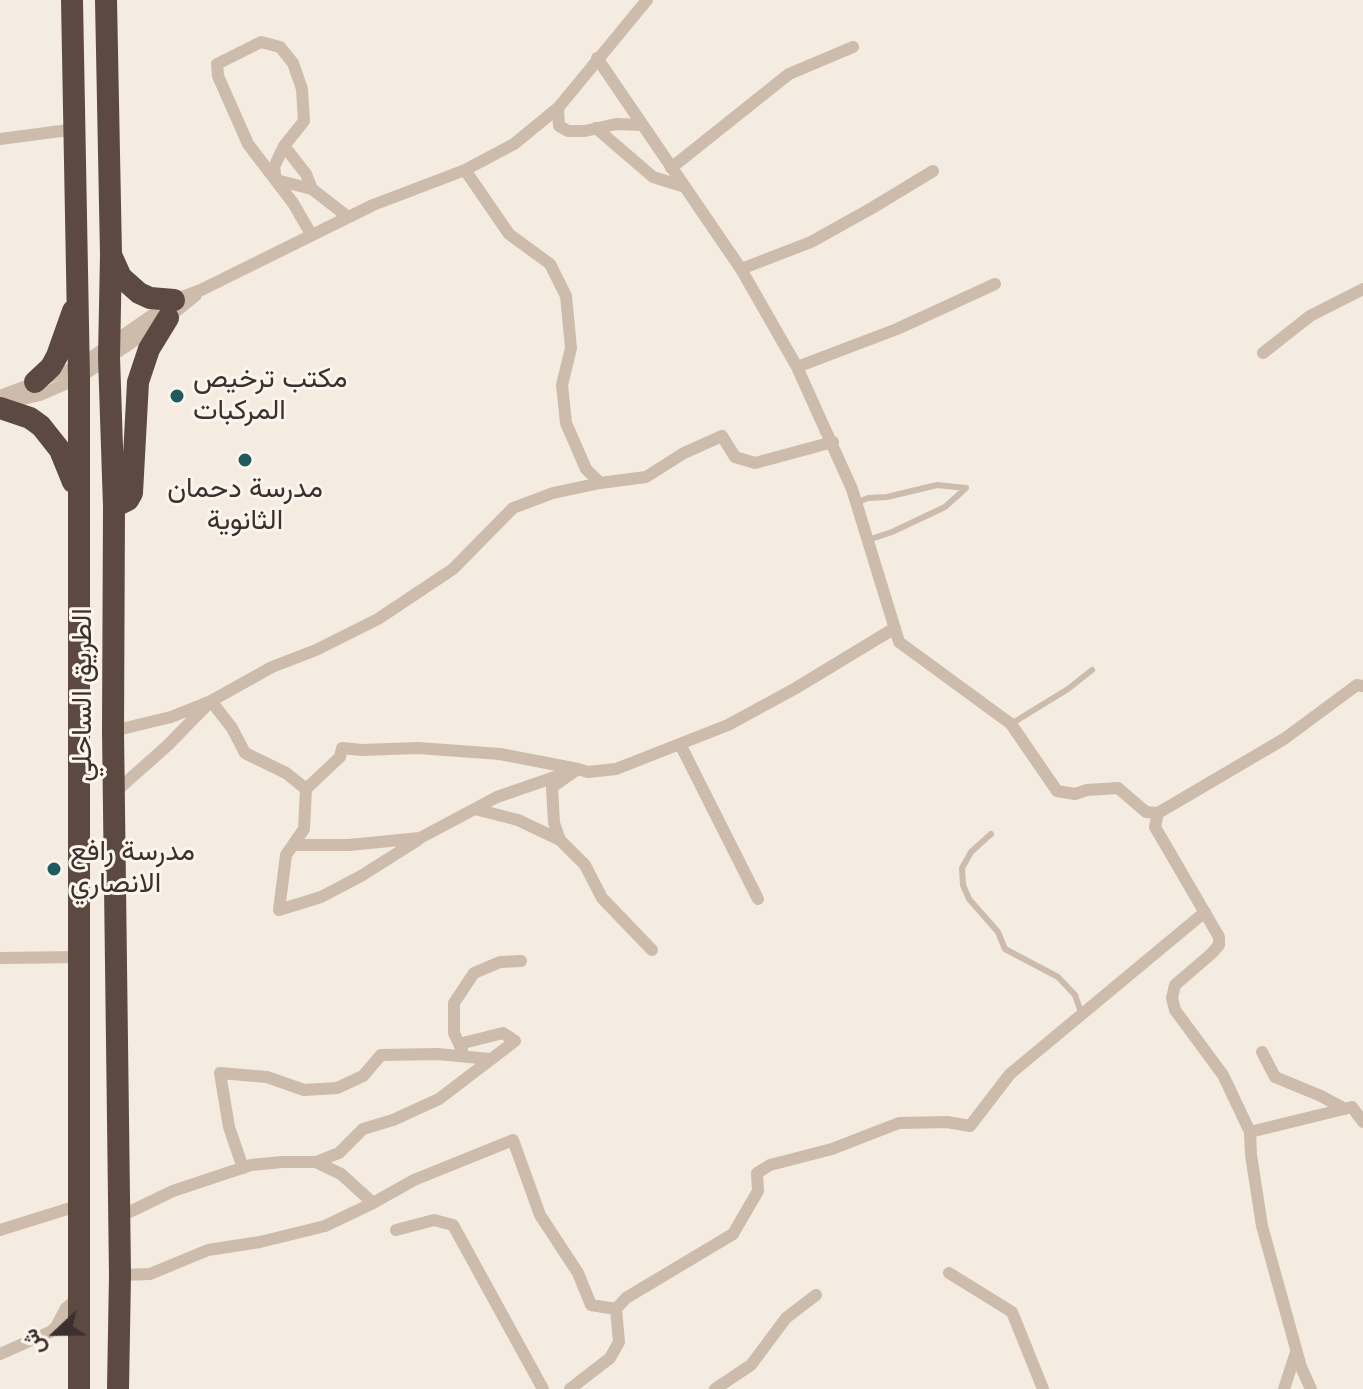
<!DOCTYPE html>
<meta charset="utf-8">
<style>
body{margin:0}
#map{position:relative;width:1363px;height:1389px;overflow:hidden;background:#f4ebe1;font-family:"DM Sans",Vazirmatn,sans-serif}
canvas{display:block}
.north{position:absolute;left:16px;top:1293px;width:80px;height:80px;-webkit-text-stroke:6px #fbf5ee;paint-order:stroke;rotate:248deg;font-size:22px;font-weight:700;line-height:32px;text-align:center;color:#3b302b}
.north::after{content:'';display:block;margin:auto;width:28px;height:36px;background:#3b302b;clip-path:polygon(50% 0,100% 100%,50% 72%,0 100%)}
</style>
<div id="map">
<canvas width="1363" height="1389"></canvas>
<div class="north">ش</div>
</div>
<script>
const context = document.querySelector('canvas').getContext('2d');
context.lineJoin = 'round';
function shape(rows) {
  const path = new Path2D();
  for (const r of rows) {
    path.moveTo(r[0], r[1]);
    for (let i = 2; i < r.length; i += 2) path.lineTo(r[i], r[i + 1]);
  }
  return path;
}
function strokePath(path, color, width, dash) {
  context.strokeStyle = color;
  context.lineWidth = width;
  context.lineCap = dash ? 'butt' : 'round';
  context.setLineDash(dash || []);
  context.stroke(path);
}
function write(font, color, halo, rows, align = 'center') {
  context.font = font + ' "DM Sans",Vazirmatn,sans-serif';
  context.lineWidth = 6;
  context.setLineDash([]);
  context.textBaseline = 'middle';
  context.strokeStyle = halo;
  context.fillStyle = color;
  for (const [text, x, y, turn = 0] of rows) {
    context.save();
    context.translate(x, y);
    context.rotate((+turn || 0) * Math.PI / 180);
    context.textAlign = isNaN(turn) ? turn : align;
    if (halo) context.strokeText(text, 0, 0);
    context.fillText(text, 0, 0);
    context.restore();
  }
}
strokePath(shape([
 [856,503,868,498,887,497,937,485,966,488,945,507,892,532,868,540],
 [1011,724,1068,689,1092,670],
 [991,834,971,852,962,868,963,885,969,899,998,932,1005,949,1058,977,1075,995,1082,1015]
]), '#cdbbac', 6);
strokePath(shape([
 [597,58,741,269,797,367,852,489,899,642,1011,724,1057,791,1075,794,1087,790,1118,788,1146,812,1158,813,1284,739,1357,685,1363,686],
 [558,108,559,126,568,131,585,131,616,124,642,125],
 [596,128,653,177,685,187],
 [0,139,76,129],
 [284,146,306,174,312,189],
 [671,168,789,74,853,47],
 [465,170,509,234,550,264,566,296,571,348,562,385,566,423,586,469,600,483,646,477,684,453,722,436,735,457,755,463,833,442],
 [311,234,293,203,248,144,218,76,217,64,261,42,280,47,293,63,302,89,304,121,284,146,274,167,276,180,312,189,348,217],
 [741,269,811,242,872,208,933,171],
 [1263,353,1310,316,1363,289],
 [797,367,897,329,995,284],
 [0,396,79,366,174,300,201,290,373,205,465,170,514,144,558,108,647,0],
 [2,404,40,395,79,378,168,318,196,295],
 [113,731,171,717,211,701,272,667,316,650,378,619,453,569,513,508,553,493,600,483],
 [681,746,758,899],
 [306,789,304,829,286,855,279,910,321,897,361,876,418,840],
 [114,793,168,745,211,701,232,728,245,753,286,773,306,789,340,757,342,748,362,750,418,748,500,754,578,769,497,797,420,838,349,845,293,845],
 [475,809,518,820,560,840,585,865,602,898,652,950],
 [1158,813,1155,827,1219,937,1219,945,1211,954,1175,985,1172,998,1175,1010,1223,1075,1250,1132,1251,1155,1262,1226,1301,1367,1311,1389],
 [560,840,554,823,552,787,578,769,588,772,616,769,728,725,796,688,895,628],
 [0,958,80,957],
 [462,1050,454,1033,454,1003,474,973,500,962,521,961],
 [1262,1052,1275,1077,1321,1096,1345,1109],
 [1250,1132,1352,1107,1363,1122],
 [316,1162,341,1174,373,1203,414,1180,513,1140,540,1215,578,1273,591,1305,616,1309],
 [243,1168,229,1127,220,1073,267,1077,304,1090,337,1088,363,1076,381,1055,438,1054,490,1059],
 [119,1217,173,1191,251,1165,282,1162,316,1162,339,1153,363,1129,393,1120,439,1099,515,1041,503,1033,459,1044],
 [0,1230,77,1206],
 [396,1230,434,1220,453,1225,543,1389],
 [949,1273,1012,1312,1043,1389],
 [120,1275,150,1274,208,1250,260,1242,325,1226,373,1203],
 [0,1354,50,1332,56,1327,66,1308,78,1298],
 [570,1389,610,1358,619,1342,616,1309,626,1298,733,1234,758,1191,757,1173,770,1165,832,1149,899,1123,947,1122,970,1126,1010,1074,1205,912],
 [715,1389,751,1365,786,1318,816,1295],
 [1284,1389,1296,1352]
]), '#cdbbac', 12);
strokePath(shape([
 [72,0,79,378,79,1389],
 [106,0,111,255,109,357,114,507,113,731,120,1275,118,1389],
 [112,257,121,277,139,293,150,298,174,300],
 [35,382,51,367,57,356,73,311],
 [0,408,30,418,41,426,60,450,73,482],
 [114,507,128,500,132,493,138,382,149,349,168,318]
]), '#5c4a42', 22);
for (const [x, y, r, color] of [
 [177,396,8,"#1f5a5e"],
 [245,460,8,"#1f5a5e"],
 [54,869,8,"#1f5a5e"]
]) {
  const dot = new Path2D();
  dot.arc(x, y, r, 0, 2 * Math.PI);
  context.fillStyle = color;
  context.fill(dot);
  strokePath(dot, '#fbf5ee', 3);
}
write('28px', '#3b302b', '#fbf5ee', [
 ["مكتب ترخيص",193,380],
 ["المركبات",193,412],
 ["مدرسة دحمان",245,490,"center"],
 ["الثانوية",245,522,"center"],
 ["مدرسة رافع",70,853],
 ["الانصاري",70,885]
], 'left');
write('28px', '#3b302b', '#fbf5ee', [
 ["الطريق الساحلي",84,695,-90]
]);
</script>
